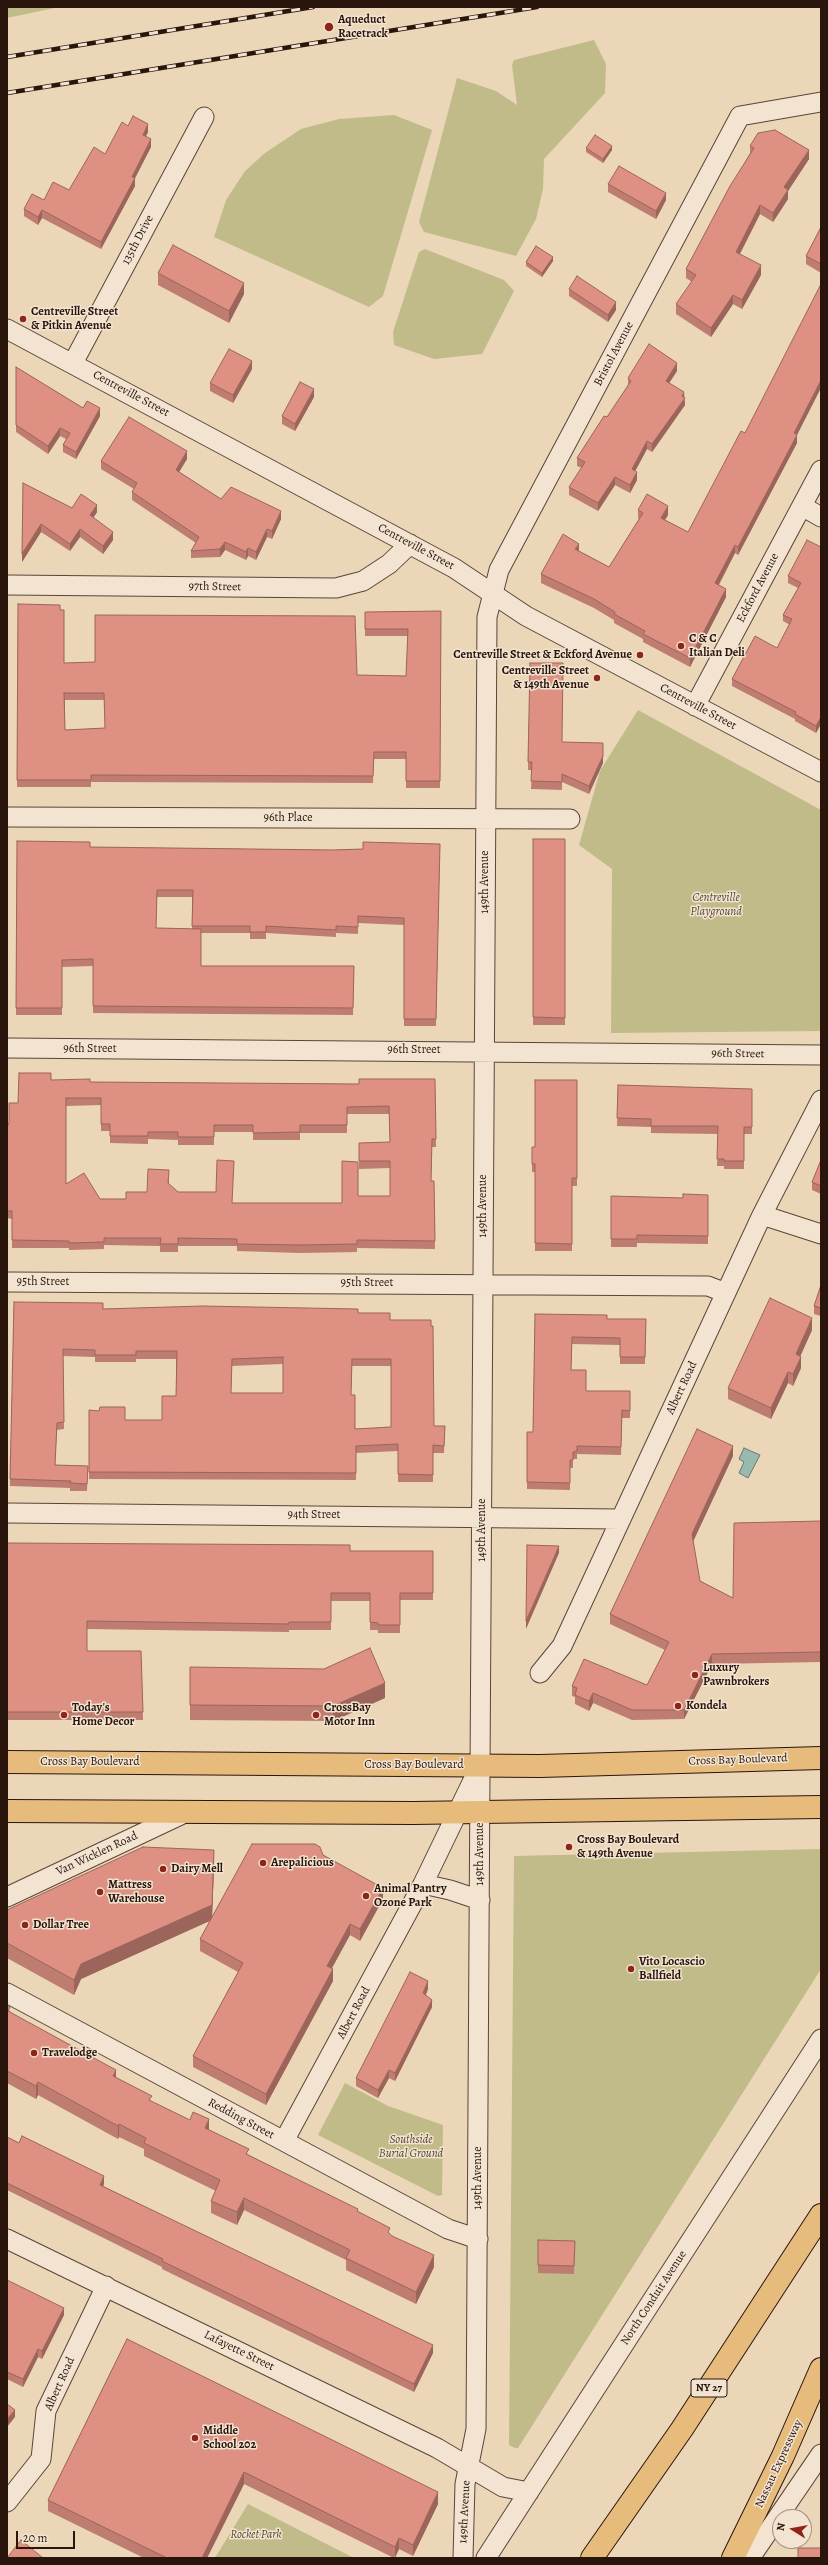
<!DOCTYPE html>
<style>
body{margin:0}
#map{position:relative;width:828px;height:2565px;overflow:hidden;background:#ebd6b8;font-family:Alegreya,serif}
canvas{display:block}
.frame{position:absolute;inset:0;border:8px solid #2a150d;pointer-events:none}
.north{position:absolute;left:772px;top:2509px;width:40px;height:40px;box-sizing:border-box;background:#f2e4d1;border:1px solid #a29183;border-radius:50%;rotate:281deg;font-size:11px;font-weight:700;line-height:16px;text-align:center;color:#2a150d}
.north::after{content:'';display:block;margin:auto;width:14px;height:18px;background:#8f2418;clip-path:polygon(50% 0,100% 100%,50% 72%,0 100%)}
.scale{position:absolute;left:16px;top:2531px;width:59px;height:18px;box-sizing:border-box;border:2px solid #2a150d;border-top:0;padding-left:5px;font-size:12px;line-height:14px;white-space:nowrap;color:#2a150d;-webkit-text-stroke:3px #f2e4d1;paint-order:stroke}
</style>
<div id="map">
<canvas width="828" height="2565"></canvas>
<div class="frame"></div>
<div class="north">N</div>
<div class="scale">20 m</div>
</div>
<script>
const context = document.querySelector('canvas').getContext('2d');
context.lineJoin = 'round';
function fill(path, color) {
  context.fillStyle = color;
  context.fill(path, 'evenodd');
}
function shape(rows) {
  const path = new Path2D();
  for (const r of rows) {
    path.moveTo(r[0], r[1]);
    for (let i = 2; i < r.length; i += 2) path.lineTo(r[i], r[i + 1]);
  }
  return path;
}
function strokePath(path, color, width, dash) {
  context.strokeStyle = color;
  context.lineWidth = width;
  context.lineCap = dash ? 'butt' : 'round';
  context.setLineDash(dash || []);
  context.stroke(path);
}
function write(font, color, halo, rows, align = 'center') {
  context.font = font + ' Alegreya,serif';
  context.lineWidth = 3;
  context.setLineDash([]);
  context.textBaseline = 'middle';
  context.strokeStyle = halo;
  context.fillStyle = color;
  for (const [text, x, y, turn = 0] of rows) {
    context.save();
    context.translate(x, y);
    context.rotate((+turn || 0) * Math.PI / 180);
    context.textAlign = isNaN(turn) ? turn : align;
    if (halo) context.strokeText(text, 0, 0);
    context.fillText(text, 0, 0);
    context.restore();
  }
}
fill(shape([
 [7,7,59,7,7,18],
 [594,40,606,64,605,93,544,159,543,189,536,219,516,256,424,232,419,222,457,78,496,91,517,105,512,65,514,60],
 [394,115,432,130,383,296,369,307,214,237,226,200,245,171,265,153,301,129,339,119],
 [425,249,504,280,514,291,482,354,434,359,394,345,393,332,419,252],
 [638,710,821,810,821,1031,611,1033,612,869,579,845,600,771],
 [821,1849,821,1969,518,2448,515,2448,509,2445,514,1856],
 [345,2083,388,2106,443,2125,442,2195,438,2196,318,2135],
 [248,2504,354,2558,215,2558]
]), '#c0bb89');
const water = shape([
 [744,1448,760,1455,748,1478,739,1473,744,1462,739,1459,744,1448]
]);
fill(water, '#98b9ae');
strokePath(water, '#6c776e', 1);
const minor = shape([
 [7,329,454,568,526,616,821,772],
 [73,363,204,117],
 [802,506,821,517],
 [7,585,336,588,363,581,389,564,410,544],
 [695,706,821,470],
 [7,817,570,819],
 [7,1048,821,1055],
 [762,1215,821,1234],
 [7,1282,708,1286,726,1293],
 [7,1513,621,1519],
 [540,1673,562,1646,762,1215,821,1100],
 [423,1884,450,1890,480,1900],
 [7,1897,187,1812],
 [7,1993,448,2229,478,2239],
 [284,2141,423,1884,478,1770],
 [7,2239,437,2448,503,2487,529,2492],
 [7,2502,41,2459,46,2411,106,2286],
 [463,2558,465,2484,476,2429,487,617,499,570,740,116,821,102],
 [486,2558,821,2039],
 [750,2558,821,2454]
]);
const major = shape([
 [7,1762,540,1766,821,1758],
 [7,1811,413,1813,821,1807]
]);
const highway = shape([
 [592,2558,682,2429,821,2215],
 [733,2558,783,2456,821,2369]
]);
strokePath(minor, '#5a4538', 21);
strokePath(major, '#2a150d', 24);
strokePath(highway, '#2a150d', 24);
strokePath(minor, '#f2e4d1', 19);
strokePath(major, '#e6bb7c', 22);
strokePath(highway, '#e6bb7c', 22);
const rail = shape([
 [7,57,313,7],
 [7,93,537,7]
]);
strokePath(rail, '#2a150d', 4.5);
strokePath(rail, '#f2e4d1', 3, [9]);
fill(shape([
 [128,126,148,132,146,136,151,147,135,178,135,186,101,249,42,218,38,225,24,216,24,209,44,200,69,190,105,154],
 [750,146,809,159,788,191,788,199,773,222,760,214,740,254,761,275,742,309,733,304,711,337,676,314,676,304,692,282,686,278,686,269,750,153],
 [586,148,612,150,603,163,586,152],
 [608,184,666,200,656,219,608,192],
 [821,227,821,273,806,264,806,256],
 [553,261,542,277,526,266,526,262],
 [158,273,244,294,229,323,158,285],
 [569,289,616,310,608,322,569,296],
 [16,367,83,408,100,416,76,459,63,452,63,445,66,439,60,436,48,454,16,432],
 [252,369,233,403,210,391,210,383],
 [677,371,669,383,684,397,685,405,652,452,647,449,635,471,637,480,630,493,615,485,598,511,569,495,569,487,582,468,577,466,577,458,607,417,628,386,628,378],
 [314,397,295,431,282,424,282,416],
 [745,433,797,435,797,443,738,555,735,553,719,585,726,597,690,667,643,642,643,639,614,623,614,620,594,608,541,583,541,574,579,551,609,567,639,519,638,518,638,510,668,515,665,520,688,532],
 [187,459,179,472,221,499,281,519,272,539,267,537,256,560,248,556,246,560,225,550,220,557,191,558,191,551,196,543,132,500,132,492,134,489,101,469,101,461],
 [23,483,72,508,97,512,93,518,113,540,103,554,80,537,70,551,41,532,22,562],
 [821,547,821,724,816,733,795,721,795,719,732,686,732,679,777,648,790,625,783,621,783,615,798,588,788,583,788,576],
 [18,604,60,610,64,663,357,675,406,676,408,636,365,636,365,612,441,611,440,788,406,788,406,759,374,759,373,783,91,782,91,787,17,787],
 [65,700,104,700,105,728,65,730],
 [530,663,562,742,603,763,589,794,562,782,562,790,531,789,532,770,528,770],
 [533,839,565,839,565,1025,533,1025],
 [17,841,90,847,332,850,363,849,440,844,436,1026,404,1026,404,925,358,923,358,934,336,933,336,937,266,933,266,939,250,939,250,933,201,933,201,966,354,966,353,1015,93,1013,93,966,62,967,62,1015,16,1015],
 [157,897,192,897,192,929,156,928],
 [435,1079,436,1147,432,1147,431,1181,434,1181,435,1249,357,1248,357,1252,300,1253,237,1251,237,1246,178,1246,178,1252,160,1252,160,1246,104,1245,104,1249,69,1250,69,1248,12,1248,12,1219,7,1218,7,1127,18,1103,51,1080,90,1082,359,1084],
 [101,1105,101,1131,110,1131,110,1143,148,1144,148,1139,178,1140,178,1145,214,1145,214,1132,253,1132,253,1140,300,1140,300,1133,347,1133,347,1114,389,1114,390,1142,359,1150,359,1169,390,1168,390,1196,358,1196,342,1203,232,1203,178,1192,169,1184,169,1178,147,1192,126,1199,100,1199,66,1184,66,1106],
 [577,1080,577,1186,572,1186,572,1251,535,1251,535,1172,532,1172,532,1147,535,1147],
 [618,1085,752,1089,752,1134,744,1134,744,1169,724,1169,724,1166,717,1166,718,1134,651,1133,651,1127,617,1126],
 [821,1160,821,1194,812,1190,812,1182],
 [708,1195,708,1244,637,1243,637,1247,611,1247,611,1196,683,1198],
 [821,1285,821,1316,814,1314,814,1306],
 [14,1302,103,1309,358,1313,390,1320,434,1426,445,1426,444,1453,433,1453,433,1482,398,1482,398,1451,356,1453,356,1480,89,1479,89,1410,125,1420,162,1420,176,1396,176,1359,136,1359,136,1362,95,1362,95,1357,63,1356,64,1429,57,1430,55,1465,88,1466,87,1491,70,1491,70,1488,10,1486],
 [283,1364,283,1393,231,1393,232,1366],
 [352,1366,391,1366,391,1427,355,1429,351,1395],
 [535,1314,607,1319,646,1319,645,1364,620,1364,620,1345,572,1344,571,1370,586,1391,630,1391,630,1418,622,1418,621,1455,577,1454,577,1459,573,1459,573,1468,570,1468,570,1490,527,1489,527,1432,533,1432],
 [812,1330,800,1356,801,1368,793,1386,788,1383,771,1419,728,1399,728,1388],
 [733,1456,693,1541,700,1581,733,1598,821,1521,821,1662,712,1664,684,1719,632,1720,593,1703,589,1711,575,1704,575,1697,572,1696,572,1686,647,1685,665,1650,610,1624,610,1614],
 [7,1543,350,1551,433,1551,433,1600,400,1600,400,1633,378,1633,378,1630,370,1630,370,1601,331,1601,331,1630,289,1630,289,1632,87,1629,87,1651,141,1651,143,1720,7,1720],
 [190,1667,385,1698,333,1721,190,1720],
 [323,1855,383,1899,360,1941,350,1935,332,1968,333,1981,266,2105,193,2067,193,2056,238,1972,200,1951,200,1939,211,1920,81,1979,74,1995,7,1958,7,1910,214,1865,212,1918],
 [428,1989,426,1995,432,2007,395,2081,389,2078,378,2098,356,2086,356,2078],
 [7,2005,10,2012,116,2077,152,2102,209,2130,249,2155,358,2212,390,2234,434,2267,416,2304,346,2270,346,2260,244,2210,237,2225,211,2213,211,2201,216,2191,144,2156,144,2149,119,2137,118,2139,38,2095,36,2099,7,2083],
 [7,2137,104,2184,103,2186,433,2353,414,2392,162,2269,162,2267,7,2190],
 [538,2240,575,2241,574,2274,538,2273],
 [7,2280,64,2315,42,2359,38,2357,23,2387,7,2379],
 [127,2339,438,2504,413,2556,399,2549,394,2558,244,2484,207,2558,144,2558,48,2511,48,2500]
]), '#bf7c70');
fill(shape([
 [148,124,148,132,143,142,143,135],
 [151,139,151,147,135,178,135,186,101,249,101,242,132,177],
 [612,146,612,150,603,163,603,159],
 [809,150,809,159,788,191,788,199,773,222,773,213,784,187],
 [666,193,666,200,656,219,656,211],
 [760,205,760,214,736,261,736,252],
 [42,210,42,218,38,225,38,217],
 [553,257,553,261,542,277,542,273],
 [761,265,761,275,742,309,742,300],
 [244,283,244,294,229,323,229,311],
 [733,295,733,304,711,337,711,328],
 [616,302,616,310,608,322,608,315],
 [252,361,252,369,233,403,233,395],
 [677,363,677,371,666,388,666,381],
 [821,380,821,388,794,441,794,433],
 [314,389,314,397,295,431,295,424],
 [684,392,685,405,652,452,652,444],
 [100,408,100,416,76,459,76,452],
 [60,428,60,436,48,454,48,446],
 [797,435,797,443,738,555,738,547],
 [647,441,647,449,632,477,632,469],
 [187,451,187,459,176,477,176,470],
 [637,472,637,480,630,493,630,485],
 [615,477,615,485,598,511,598,503],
 [97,505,97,512,90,523,90,515],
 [668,506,668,515,661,526,661,518],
 [281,511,281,519,272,539,272,531],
 [41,524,41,532,22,562,22,554],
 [80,529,80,537,70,551,70,544],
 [267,529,267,537,256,560,256,552],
 [113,532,113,540,103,554,103,546],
 [225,542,225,550,220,557,220,549],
 [579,544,579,552,575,549],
 [735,545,735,553,715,591,715,583],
 [248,548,248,556,246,560,246,552],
 [726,589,726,597,690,667,690,658],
 [821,717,821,724,816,733,816,726],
 [603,743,603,763,589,794,589,786],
 [812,1318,812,1330,796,1366,796,1354],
 [801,1357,801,1368,793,1386,793,1374],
 [788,1372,788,1383,771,1419,771,1408],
 [733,1446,733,1456,692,1544,692,1534],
 [559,1546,559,1553,526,1629,526,1621],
 [712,1654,712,1664,684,1719,684,1710],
 [385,1683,385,1698,333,1721,333,1706],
 [593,1693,593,1703,589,1711,589,1701],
 [214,1850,214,1865,212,1920,81,1979,74,1995,74,1980,81,1964],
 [383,1888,383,1899,360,1941,360,1929],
 [350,1924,350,1935,327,1977,327,1966],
 [333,1969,333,1981,266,2105,266,2094],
 [428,1981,428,1989,423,2001,423,1993],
 [432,2000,432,2007,395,2081,395,2073],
 [116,2070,116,2083,113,2076],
 [389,2070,389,2078,378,2098,378,2090],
 [38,2082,38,2095,36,2099,36,2086],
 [209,2119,209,2132,205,2128],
 [119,2124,119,2137,118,2139,118,2126],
 [104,2176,104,2184,100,2192,100,2185],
 [244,2198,244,2210,237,2225,237,2212],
 [434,2255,434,2267,416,2304,416,2292],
 [64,2308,64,2315,42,2359,42,2351],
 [433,2345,433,2353,414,2392,414,2384],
 [38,2349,38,2357,23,2387,23,2379],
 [15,2410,15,2417,7,2427,7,2419],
 [244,2472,244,2484,207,2558,202,2558],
 [438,2492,438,2504,413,2556,413,2545],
 [399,2538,399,2549,395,2558,395,2547]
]), '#9b655b');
const building = shape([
 [133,116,148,124,143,135,151,139,132,177,135,178,101,242,42,210,38,217,24,209,32,194,44,200,53,182,69,190,94,147,105,154,122,122,128,126,133,116],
 [775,130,809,150,784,187,788,190,773,213,760,205,736,252,761,265,742,300,733,295,711,328,676,304,696,275,686,269,730,186,754,148,750,146,758,133,775,130],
 [595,135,612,146,603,159,586,148,595,135],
 [619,166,666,193,656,211,608,184,619,166],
 [821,227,821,264,806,256,821,227],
 [173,245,244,283,229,311,158,273,173,245],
 [536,246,553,257,542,273,526,262,536,246],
 [577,276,616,302,608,315,569,289,577,276],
 [821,284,821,380,794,433,797,435,738,547,735,545,715,583,726,589,690,658,643,634,645,631,614,614,615,612,594,599,541,574,563,534,579,544,575,549,609,567,643,513,638,510,647,494,668,506,661,518,688,532,741,431,745,433,821,284],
 [649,344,677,363,666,381,684,392,682,396,685,398,652,444,647,441,632,469,637,472,630,485,615,477,598,503,569,487,585,462,577,458,604,416,607,417,631,381,628,378,649,344],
 [229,349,252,361,233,395,210,383,229,349],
 [16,367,83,408,87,401,100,408,76,452,63,445,70,433,60,428,48,446,16,425,16,367],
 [300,382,314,389,295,424,282,416,300,382],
 [129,417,187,451,176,470,221,499,231,487,281,511,272,531,267,529,256,552,248,548,246,552,225,542,220,549,191,551,199,537,132,492,137,483,101,461,129,417],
 [23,483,72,508,81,494,97,505,90,515,113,532,103,546,80,529,70,544,41,524,22,554,23,483],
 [807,540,821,547,821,717,816,726,795,714,796,712,732,679,755,636,777,648,792,619,783,615,801,583,788,576,807,540],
 [18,604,60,605,60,610,64,610,64,663,95,662,95,615,355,616,357,675,406,676,408,629,365,629,365,612,441,611,440,781,406,781,406,752,374,752,373,776,91,775,91,780,17,780,18,604],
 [64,693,104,693,105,728,65,730,64,693],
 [530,663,563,663,562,742,603,743,603,756,589,786,562,774,562,782,531,781,532,762,528,762,530,663],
 [533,839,565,839,565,1018,533,1017,533,839],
 [17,841,90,842,90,847,332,850,363,849,363,842,440,844,436,1019,404,1019,404,918,358,916,358,927,336,926,336,930,266,926,266,932,250,932,250,926,192,926,193,890,157,890,156,928,201,929,201,966,354,966,353,1008,93,1006,93,959,62,960,62,1008,16,1008,17,841],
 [19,1073,51,1073,51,1080,90,1079,90,1082,359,1084,359,1079,435,1079,436,1139,432,1139,431,1181,434,1181,435,1241,357,1240,357,1244,300,1245,237,1244,237,1239,178,1238,178,1244,160,1244,161,1238,104,1238,104,1242,69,1243,69,1241,12,1240,12,1211,7,1211,7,1127,9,1123,9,1103,18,1103,19,1073],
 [66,1098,101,1098,101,1124,110,1124,110,1136,148,1136,148,1132,178,1132,178,1137,214,1137,214,1125,253,1125,253,1133,300,1132,300,1125,347,1125,347,1107,389,1106,390,1142,359,1143,359,1161,390,1161,390,1196,358,1196,358,1162,342,1161,342,1203,232,1203,234,1161,217,1160,216,1192,178,1192,168,1183,169,1170,148,1169,147,1192,126,1192,126,1199,100,1199,84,1173,66,1184,66,1098],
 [535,1080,577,1080,577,1178,572,1178,572,1244,535,1243,535,1164,532,1164,532,1147,535,1147,535,1080],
 [618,1085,752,1089,752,1127,744,1127,744,1161,724,1161,724,1159,717,1159,718,1126,651,1126,651,1119,617,1118,618,1085],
 [821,1160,821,1186,812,1182,821,1160],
 [683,1194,708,1195,708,1236,637,1235,637,1239,611,1239,611,1196,683,1198,683,1194],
 [821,1285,821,1308,814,1306,821,1285],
 [770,1298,812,1318,796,1354,801,1357,793,1374,788,1372,771,1408,728,1388,770,1298],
 [14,1302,103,1303,103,1309,202,1306,358,1309,358,1313,390,1313,390,1320,431,1320,431,1326,433,1326,434,1426,445,1426,444,1446,433,1445,433,1475,398,1474,398,1444,356,1446,356,1473,89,1472,89,1410,99,1411,100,1407,125,1407,125,1420,162,1420,162,1396,176,1396,177,1351,136,1351,136,1355,95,1355,95,1350,63,1349,64,1422,57,1423,55,1465,88,1466,87,1484,70,1483,71,1481,10,1479,14,1302],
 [283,1357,283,1393,231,1393,232,1359,283,1357],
 [352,1359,391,1359,391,1427,355,1429,355,1395,351,1395,352,1359],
 [535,1314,607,1315,607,1319,646,1319,645,1357,620,1357,620,1338,572,1337,571,1370,586,1370,586,1391,630,1391,630,1411,622,1410,621,1447,577,1446,577,1451,573,1452,573,1460,570,1460,570,1483,527,1482,527,1432,533,1432,535,1314],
 [697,1429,733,1446,692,1534,700,1581,733,1598,734,1523,821,1521,821,1652,712,1654,684,1710,632,1710,593,1693,589,1701,575,1695,577,1688,572,1686,584,1659,647,1685,669,1642,610,1614,697,1429],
 [7,1543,350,1545,350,1551,433,1551,433,1593,400,1593,400,1625,378,1625,378,1623,370,1622,370,1593,331,1593,331,1622,289,1622,289,1624,87,1621,87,1651,141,1651,143,1712,7,1712,7,1543],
 [527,1545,559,1546,526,1621,527,1545],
 [370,1648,385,1683,333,1706,190,1705,190,1667,324,1669,370,1648],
 [252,1844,315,1844,320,1847,323,1855,383,1888,360,1929,350,1924,327,1966,333,1969,266,2094,193,2056,243,1963,200,1939,252,1844],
 [143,1847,214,1850,212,1905,81,1964,74,1980,7,1943,7,1910,143,1847],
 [410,1972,428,1981,423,1993,432,2000,395,2073,389,2070,378,2090,356,2078,410,1972],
 [7,2005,10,2007,8,2011,116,2070,113,2076,152,2096,149,2100,190,2120,193,2112,209,2119,205,2128,249,2149,246,2154,358,2209,357,2211,390,2228,388,2232,392,2236,434,2255,416,2292,346,2258,350,2250,244,2198,237,2212,211,2201,220,2180,144,2143,146,2138,119,2124,118,2126,38,2082,36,2086,7,2071,7,2005],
 [22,2136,104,2176,100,2185,433,2345,414,2384,162,2261,163,2259,7,2183,7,2137,19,2143,22,2136],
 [538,2240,575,2241,574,2266,538,2265,538,2240],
 [7,2280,64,2308,42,2351,38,2349,23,2379,7,2372,7,2280],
 [127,2339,438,2492,413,2545,399,2538,395,2547,244,2472,202,2558,167,2558,48,2500,127,2339],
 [7,2404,15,2410,7,2419,7,2404],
 [21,2540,43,2558,7,2558,21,2540],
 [798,2548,821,2548,821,2558,798,2558,798,2548]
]);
fill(building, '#de9082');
strokePath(building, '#9b655b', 1);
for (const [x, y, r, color] of [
 [329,27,5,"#8f2418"],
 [23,319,4,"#8f2418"],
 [681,646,4,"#8f2418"],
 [640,655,4,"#8f2418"],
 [597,678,4,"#8f2418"],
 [695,1675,4,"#8f2418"],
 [678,1706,4,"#8f2418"],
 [64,1715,4,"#8f2418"],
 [316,1715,4,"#8f2418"],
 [569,1847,4,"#8f2418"],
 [263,1863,4,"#8f2418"],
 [163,1869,4,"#8f2418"],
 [100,1892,4,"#8f2418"],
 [366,1896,4,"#8f2418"],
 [25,1925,4,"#8f2418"],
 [631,1969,4,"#8f2418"],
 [34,2053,4,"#8f2418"],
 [195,2438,4,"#8f2418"]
]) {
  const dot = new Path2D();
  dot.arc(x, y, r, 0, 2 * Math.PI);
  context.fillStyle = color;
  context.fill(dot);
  strokePath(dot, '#f2e4d1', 1.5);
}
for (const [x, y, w] of [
 [709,2388,36]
]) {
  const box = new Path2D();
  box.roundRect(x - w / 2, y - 9, w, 18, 3);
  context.fillStyle = '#f2e4d1';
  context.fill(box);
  strokePath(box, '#2a150d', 1);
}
write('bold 11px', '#2a150d', null, [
 ["NY 27",709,2388]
]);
write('bold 12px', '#2a150d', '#f2e4d1', [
 ["Aqueduct",338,20],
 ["Racetrack",338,34],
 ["Centreville Street",31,312],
 ["& Pitkin Avenue",31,326],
 ["C & C",689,639],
 ["Italian Deli",689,653],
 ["Centreville Street & Eckford Avenue",632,655,"right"],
 ["Centreville Street",589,671,"right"],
 ["& 149th Avenue",589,685,"right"],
 ["Luxury",703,1668],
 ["Pawnbrokers",703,1682],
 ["Kondela",686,1706],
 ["Today's",72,1708],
 ["Home Decor",72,1722],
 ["CrossBay",324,1708],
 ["Motor Inn",324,1722],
 ["Cross Bay Boulevard",577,1840],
 ["& 149th Avenue",577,1854],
 ["Arepalicious",271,1863],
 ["Dairy Mell",171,1869],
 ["Mattress",108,1885],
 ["Warehouse",108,1899],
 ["Animal Pantry",374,1889],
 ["Ozone Park",374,1903],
 ["Dollar Tree",33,1925],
 ["Vito Locascio",639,1962],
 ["Ballfield",639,1976],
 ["Travelodge",42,2053],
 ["Middle",203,2431],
 ["School 202",203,2445]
], 'left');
write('12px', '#2a150d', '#f2e4d1', [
 ["135th Drive",138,240,-62],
 ["Bristol Avenue",614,354,-62],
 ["Centreville Street",131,394,28],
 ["Centreville Street",416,547,28],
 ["97th Street",215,587,1],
 ["Eckford Avenue",758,588,-62],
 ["Centreville Street",698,707,28],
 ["96th Place",288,818],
 ["149th Avenue",485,882,-90],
 ["96th Street",90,1049],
 ["96th Street",414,1050],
 ["96th Street",738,1054,1],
 ["149th Avenue",483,1206,-90],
 ["95th Street",43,1282],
 ["95th Street",367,1283],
 ["Albert Road",682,1388,-65],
 ["94th Street",314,1515],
 ["149th Avenue",482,1530,-90],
 ["Cross Bay Boulevard",738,1760,-2],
 ["Cross Bay Boulevard",90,1762],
 ["Cross Bay Boulevard",414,1765],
 ["Van Wicklen Road",97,1854,-25],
 ["149th Avenue",480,1854,-90],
 ["Albert Road",354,2013,-62],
 ["Redding Street",241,2119,28],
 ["149th Avenue",478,2178,-90],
 ["North Conduit Avenue",654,2298,-57],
 ["Lafayette Street",239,2351,26],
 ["Albert Road",60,2384,-66],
 ["Nassau Expressway",779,2464,-65],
 ["149th Avenue",465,2512,-87]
]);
write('italic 12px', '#574732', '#f2e4d1', [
 ["Centreville",716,898],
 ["Playground",716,912],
 ["Southside",411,2140],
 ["Burial Ground",411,2154],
 ["Rocket Park",256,2535]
]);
</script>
